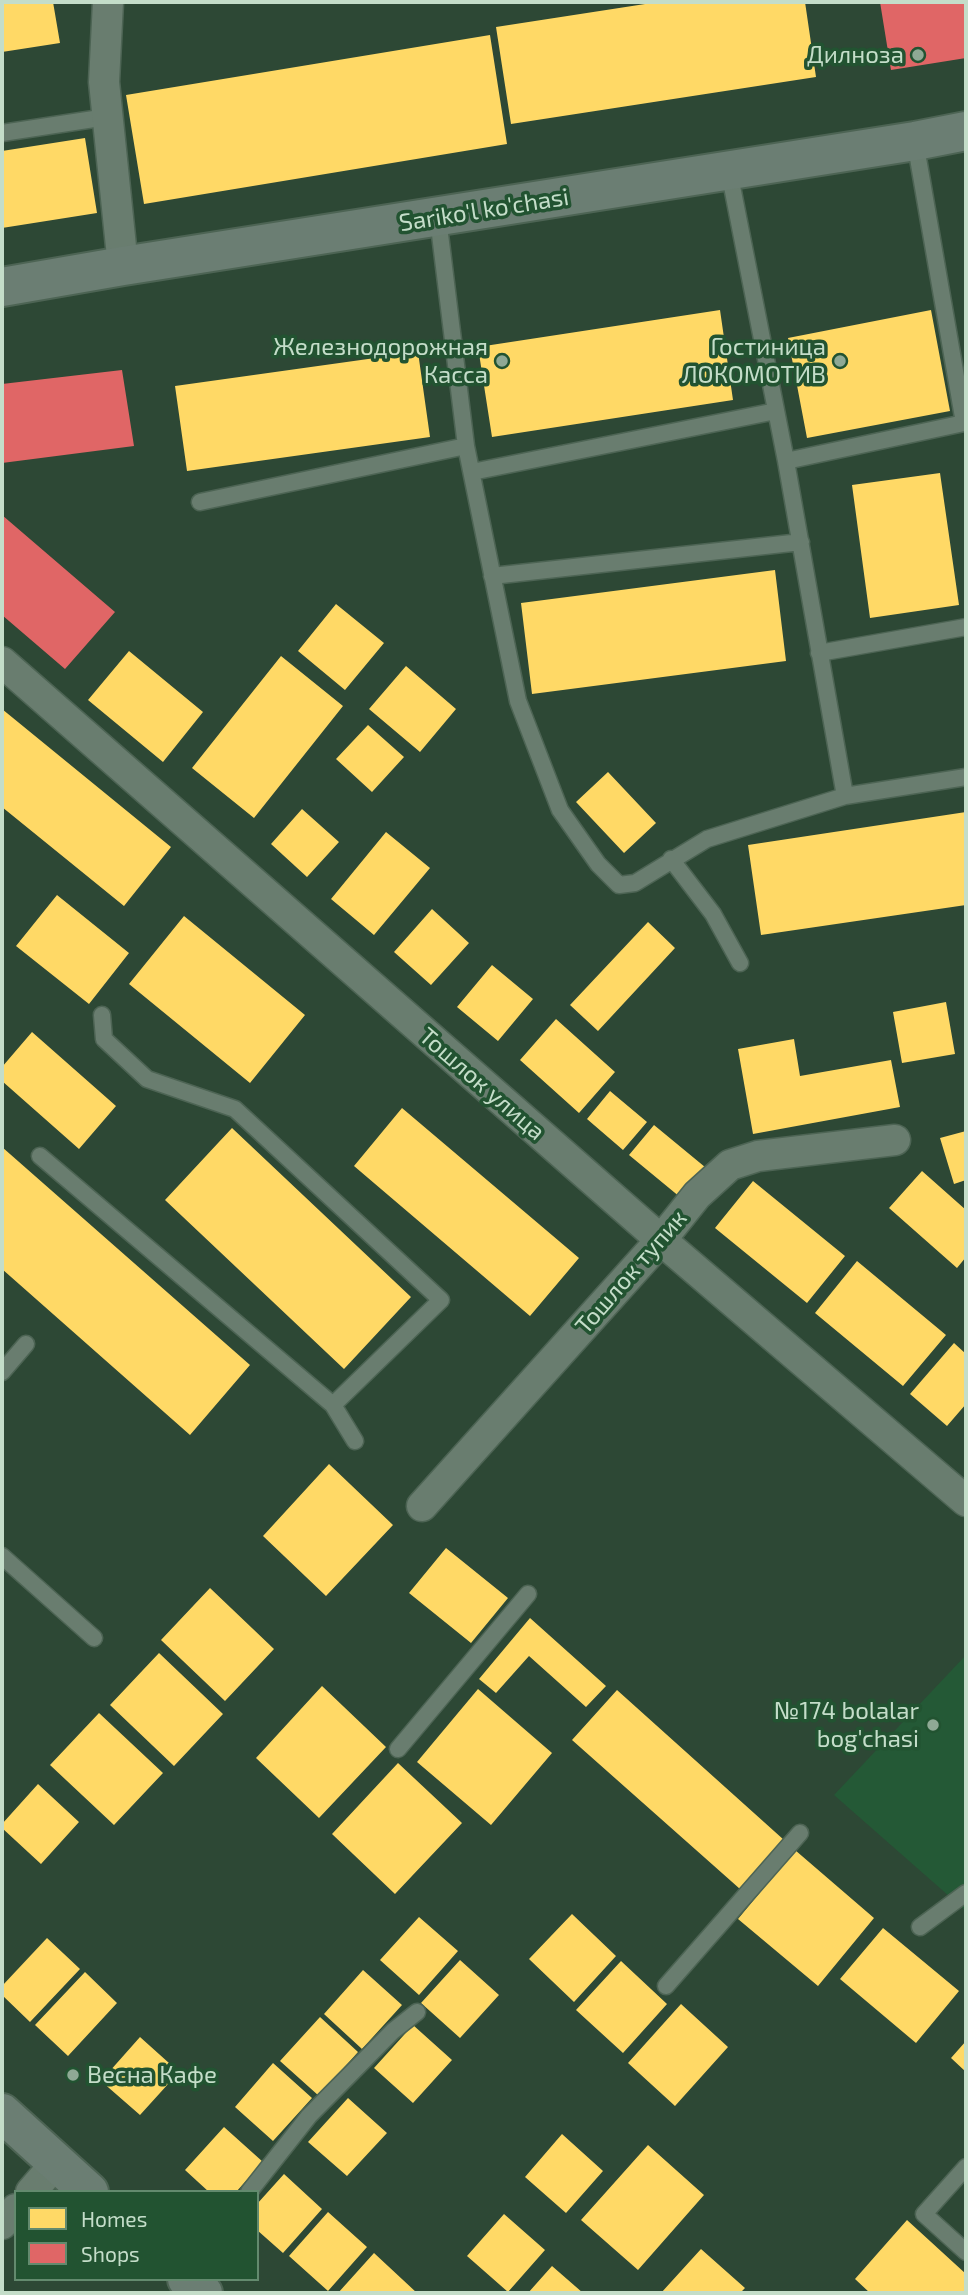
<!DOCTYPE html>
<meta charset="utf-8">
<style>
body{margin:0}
#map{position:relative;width:968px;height:2295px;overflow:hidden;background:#2d4835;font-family:"Exo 2",sans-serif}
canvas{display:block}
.frame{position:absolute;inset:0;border:4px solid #c4ddc9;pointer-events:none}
.legend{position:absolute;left:14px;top:2190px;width:245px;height:91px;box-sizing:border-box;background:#225331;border:2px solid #638a6e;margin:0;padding:9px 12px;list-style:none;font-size:21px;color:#c4ddc9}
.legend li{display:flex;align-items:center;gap:14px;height:35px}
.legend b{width:35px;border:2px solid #638a6e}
</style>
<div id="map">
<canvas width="968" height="2295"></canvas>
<div class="frame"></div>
<ul class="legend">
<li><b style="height:19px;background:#ffd966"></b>Homes</li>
<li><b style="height:19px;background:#e06666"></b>Shops</li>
</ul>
</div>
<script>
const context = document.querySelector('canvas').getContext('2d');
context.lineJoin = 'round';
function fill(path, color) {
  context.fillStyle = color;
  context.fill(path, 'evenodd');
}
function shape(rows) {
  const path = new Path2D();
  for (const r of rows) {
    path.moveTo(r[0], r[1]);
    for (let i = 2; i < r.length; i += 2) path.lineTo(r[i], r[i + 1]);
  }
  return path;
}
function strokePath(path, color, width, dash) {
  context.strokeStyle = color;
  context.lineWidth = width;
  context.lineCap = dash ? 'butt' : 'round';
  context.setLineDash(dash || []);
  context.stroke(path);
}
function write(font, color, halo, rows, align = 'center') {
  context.font = font + ' "Exo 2",sans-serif';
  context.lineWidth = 7;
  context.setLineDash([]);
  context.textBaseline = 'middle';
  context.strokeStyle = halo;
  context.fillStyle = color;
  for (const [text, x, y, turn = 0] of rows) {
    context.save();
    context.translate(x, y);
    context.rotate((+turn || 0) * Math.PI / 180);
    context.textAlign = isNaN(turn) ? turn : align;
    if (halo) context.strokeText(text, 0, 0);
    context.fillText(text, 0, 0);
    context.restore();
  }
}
fill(shape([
 [966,1655,966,1911,834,1795]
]), '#245936');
fill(shape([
 [2,2,53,2,60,43,2,52],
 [658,2,805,2,816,77,511,124,496,27],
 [490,35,507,144,144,204,126,95],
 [85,138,97,213,2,228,2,151],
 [720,310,733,400,492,437,478,347],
 [931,310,950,411,807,438,788,338],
 [418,352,430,437,187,471,175,386],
 [940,473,959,605,870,618,852,485],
 [775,570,786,661,532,694,521,603],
 [336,604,384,643,345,690,298,651],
 [129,651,203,712,163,762,88,700],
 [281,656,343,706,254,818,192,768],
 [406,666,456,709,420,752,369,709],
 [2,709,171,847,124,906,2,807],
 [368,725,404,757,372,792,336,759],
 [608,772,656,823,624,853,576,802],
 [302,809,339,842,307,877,271,844],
 [966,812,966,905,761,935,748,845],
 [386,832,430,868,374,935,331,899],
 [57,895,129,953,89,1004,16,946],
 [432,909,469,943,431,985,394,952],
 [184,916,305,1015,250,1083,129,984],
 [648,922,675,948,598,1031,570,1005],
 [492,965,533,999,498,1041,457,1007],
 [946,1002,955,1054,902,1063,893,1012],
 [556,1019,615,1072,579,1113,520,1060],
 [32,1032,116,1106,79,1149,2,1081,2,1067],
 [794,1039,800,1076,891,1060,900,1107,753,1134,738,1049],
 [610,1091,647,1122,623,1150,587,1119],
 [402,1108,579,1258,530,1316,354,1166],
 [654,1125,711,1172,686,1202,629,1155],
 [232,1128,411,1297,344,1369,165,1200],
 [966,1131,966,1180,954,1184,940,1138],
 [2,1147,250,1365,190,1435,2,1269],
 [922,1171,966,1210,966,1257,957,1268,889,1208],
 [753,1181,845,1256,807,1303,715,1228],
 [857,1261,946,1335,903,1386,815,1313],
 [954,1343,966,1354,966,1404,947,1426,910,1394],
 [329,1464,393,1525,326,1596,263,1536],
 [446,1548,508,1598,471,1643,409,1593],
 [210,1588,274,1649,225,1701,161,1640],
 [530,1618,606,1686,586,1707,529,1656,496,1693,479,1679],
 [159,1653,223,1714,174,1766,110,1705],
 [322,1686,386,1747,319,1818,256,1758],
 [478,1689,552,1753,491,1825,417,1762],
 [617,1690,784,1840,740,1889,572,1740],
 [99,1713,163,1773,114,1825,50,1765],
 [398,1763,462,1823,395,1894,332,1834],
 [38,1784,79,1822,41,1864,2,1828,2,1824],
 [795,1850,874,1918,818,1986,738,1919],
 [572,1914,616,1956,574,2002,529,1959],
 [419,1917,458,1951,419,1995,380,1960],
 [883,1928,959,1991,916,2043,840,1979],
 [47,1938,80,1969,30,2022,2,1995,2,1986],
 [460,1960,499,1995,460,2038,421,2003],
 [621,1961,667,2004,623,2053,576,2010],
 [363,1970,402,2005,362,2049,324,2014],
 [85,1972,117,2003,68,2056,35,2025],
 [681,2004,728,2047,675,2106,628,2063],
 [320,2017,358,2052,319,2096,280,2061],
 [413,2025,452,2060,413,2103,374,2068],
 [140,2037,179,2072,140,2115,101,2081],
 [966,2041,966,2072,951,2058],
 [273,2063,312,2098,273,2141,235,2107],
 [348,2098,387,2133,347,2176,308,2142],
 [224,2127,263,2162,236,2192,209,2192,185,2170],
 [562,2134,603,2171,566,2213,525,2177],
 [648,2145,704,2195,638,2270,581,2220],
 [284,2174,322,2209,283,2253,257,2230,257,2204],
 [328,2212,367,2247,328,2291,289,2256],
 [504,2214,545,2250,508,2292,467,2256],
 [907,2220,966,2274,966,2293,870,2293,855,2279],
 [701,2249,745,2288,740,2293,661,2293],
 [374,2253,417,2293,338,2293],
 [552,2266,583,2293,528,2293]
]), '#ffd966');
fill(shape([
 [880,2,966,2,966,58,891,70],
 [122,370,134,446,2,463,2,384],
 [2,515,115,612,65,669,2,615]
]), '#e06666');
const lane = shape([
 [2,133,107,117],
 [729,171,786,461,845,796,966,777],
 [438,218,466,446,518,701,560,810,598,864,619,885,635,883,707,839,845,796],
 [786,461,964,423,915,141],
 [472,472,776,411],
 [200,502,466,446],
 [492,576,801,542],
 [819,653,966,627],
 [671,859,713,914,740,963],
 [102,1015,104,1039,147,1079,235,1109,441,1300,333,1405],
 [40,1156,333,1405,355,1441],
 [2,1372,26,1344],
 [2,1556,94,1638],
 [398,1749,528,1594],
 [920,1927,966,1893],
 [666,1986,800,1833],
 [966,2167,924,2214,966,2252],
 [249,2192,309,2116,393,2031,417,2012]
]);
const street = shape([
 [108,2,104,82,123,266],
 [2,662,661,1240,966,1501],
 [422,1506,661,1240,697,1195,730,1165,758,1156,895,1140],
 [31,2192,56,2163],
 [2,2224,16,2209]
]);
const secondary = shape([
 [2,287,123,266,915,141,966,131],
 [2,2113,89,2192],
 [187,2279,203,2293]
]);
strokePath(lane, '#4d6454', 19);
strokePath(street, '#4d6454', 33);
strokePath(secondary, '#4d6454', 42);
strokePath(lane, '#697d6f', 16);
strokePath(street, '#697d6f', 30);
strokePath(secondary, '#6b7e73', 38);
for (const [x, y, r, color] of [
 [918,55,7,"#8fa995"],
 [502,361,7,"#8fa995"],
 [840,361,7,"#8fa995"],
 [933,1725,7,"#8fa995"],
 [73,2075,7,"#8fa995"]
]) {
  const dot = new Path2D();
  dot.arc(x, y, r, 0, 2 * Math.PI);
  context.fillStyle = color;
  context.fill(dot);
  strokePath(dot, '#225331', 2.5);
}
write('24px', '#c4ddc9', '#225331', [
 ["Дилноза",904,55],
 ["Железнодорожная",488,347],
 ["Касса",488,375],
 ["Гостиница",826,347],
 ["ЛОКОМОТИВ",826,375],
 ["№174 bolalar",919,1711],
 ["bog'chasi",919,1739],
 ["Весна Кафе",87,2075,"left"]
], 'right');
write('24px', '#c4ddc9', '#225331', [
 ["Sariko'l ko'chasi",484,210,-9],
 ["Тошлок улица",482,1084,41],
 ["Тошлок тупик",631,1272,-49]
]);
</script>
